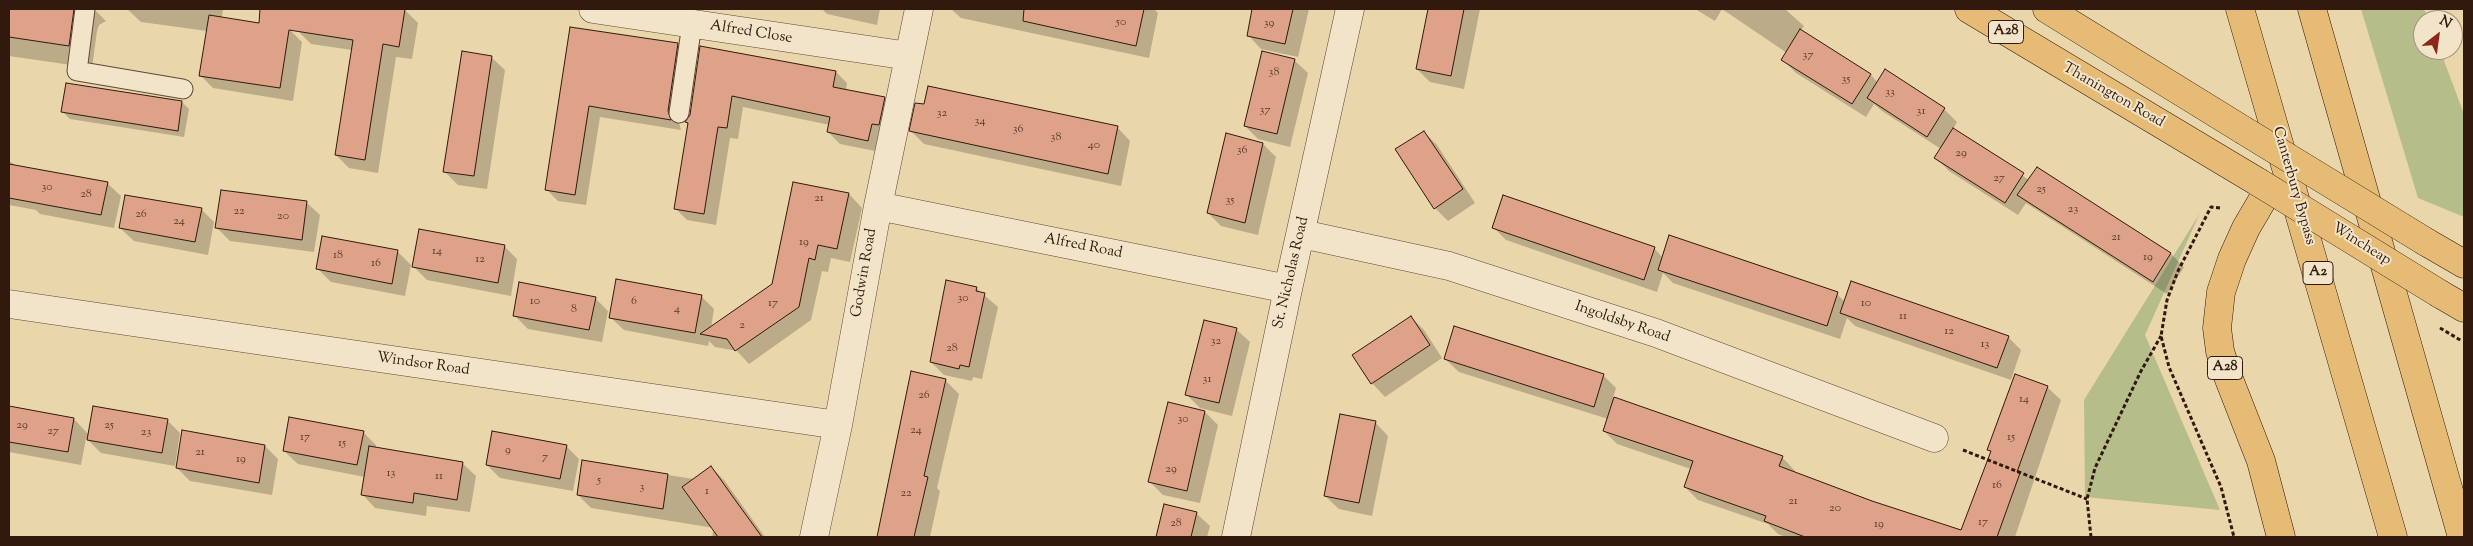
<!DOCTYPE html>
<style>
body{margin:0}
#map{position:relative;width:2473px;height:546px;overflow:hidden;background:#ead6ab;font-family:"Sorts Mill Goudy",serif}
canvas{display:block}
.frame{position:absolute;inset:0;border:10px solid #31190d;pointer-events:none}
.north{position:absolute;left:2413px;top:10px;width:50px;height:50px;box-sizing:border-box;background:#f1e4c8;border:1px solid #a4937d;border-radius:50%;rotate:30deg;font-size:14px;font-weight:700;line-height:20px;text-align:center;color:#31190d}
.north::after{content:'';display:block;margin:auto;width:18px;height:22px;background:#8f2418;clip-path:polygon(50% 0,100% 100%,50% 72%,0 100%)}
</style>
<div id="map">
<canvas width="2473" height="546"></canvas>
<div class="frame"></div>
<div class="north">N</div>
</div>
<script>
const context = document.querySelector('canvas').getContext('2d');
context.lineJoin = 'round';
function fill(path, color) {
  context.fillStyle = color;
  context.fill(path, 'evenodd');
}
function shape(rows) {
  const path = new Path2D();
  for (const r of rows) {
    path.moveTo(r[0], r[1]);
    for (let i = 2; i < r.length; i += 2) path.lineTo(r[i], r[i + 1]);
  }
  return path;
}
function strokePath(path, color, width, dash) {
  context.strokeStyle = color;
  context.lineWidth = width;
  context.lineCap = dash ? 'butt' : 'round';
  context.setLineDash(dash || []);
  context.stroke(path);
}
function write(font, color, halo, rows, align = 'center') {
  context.font = font + ' "Sorts Mill Goudy",serif';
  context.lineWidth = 4;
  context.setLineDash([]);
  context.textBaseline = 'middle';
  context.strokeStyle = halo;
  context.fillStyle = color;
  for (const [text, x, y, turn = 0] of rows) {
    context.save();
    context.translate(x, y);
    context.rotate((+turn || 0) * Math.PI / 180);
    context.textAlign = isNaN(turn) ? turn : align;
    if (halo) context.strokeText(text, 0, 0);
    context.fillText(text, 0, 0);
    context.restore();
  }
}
fill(shape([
 [2361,9,2424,9,2429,20,2423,20,2423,50,2440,50,2464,114,2464,217,2418,198],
 [2200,213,2145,335,2220,510,2085,497,2084,400]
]), '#b5be8b');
fill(shape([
 [9,9,94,9,106,21,99,25,97,31,92,68,9,56],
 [127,9,223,9,222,18,289,29,302,42,293,101,213,88,200,75,207,31,141,22],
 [301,9,404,9,418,23,412,59,396,57,378,173,349,168,336,155,352,50,311,44,298,31],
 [822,9,880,9,877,25,827,14],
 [951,9,1154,9,1158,13,1149,58,961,18],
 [1254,9,1309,9,1298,57,1261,49,1248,35],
 [1429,9,1480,9,1464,89,1430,82,1417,69],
 [1695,9,1785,9,1804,26,1800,31,1871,75,1878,83,1944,109,1957,122,1953,129,2029,180,2037,169,2171,254,2184,267,2167,294,2026,203,2018,215,1949,171,1936,158,1941,149,1882,111,1874,104,1866,117,1796,73,1783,60,1787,53,1722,9,1715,21],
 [571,29,677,44,689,55,679,123,681,130,600,117,586,205,558,201,547,190],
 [701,48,836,72,847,83,846,91,884,98,896,110,880,152,840,144,828,132,830,125,743,107,738,139,730,138,716,225,687,220,676,209,689,125,686,122,691,115],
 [491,57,505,70,487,189,458,185,445,172],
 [1294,60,1308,73,1290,147,1258,139,1245,126],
 [182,102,189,109,184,137,70,119,63,112],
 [1117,127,1130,141,1121,186,924,144,911,131],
 [1424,132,1437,145,1475,203,1448,221,1435,208],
 [1263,144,1276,157,1258,235,1221,226,1208,213],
 [9,161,19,167,107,183,121,196,114,228,40,214,36,210,9,205],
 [849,194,862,208,850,262,831,258,828,272,822,271,811,320,749,364,737,351,715,347,709,341,708,346,624,330,610,317,701,296,714,309,711,328,773,285],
 [306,202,320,215,314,252,230,241,217,228],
 [201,209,214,222,208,255,134,241,120,228],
 [1493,227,1654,248,1663,258,1837,294,1845,302,2008,337,2021,350,2011,380,1855,326,1847,318,1840,339,1673,283,1663,273,1657,292,1506,240],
 [323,237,398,252,411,265,405,296,331,282,318,269],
 [504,246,517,259,511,296,427,280,414,267],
 [976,288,998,307,982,379,973,377,972,381,944,375,931,362],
 [595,298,608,311,602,342,528,329,514,315],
 [1411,317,1424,330,1442,358,1385,397,1372,383],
 [1236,329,1250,342,1232,416,1200,408,1187,395],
 [1445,359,1603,375,1616,388,1613,398,1782,457,1795,471,1794,473,1942,526,1953,537,1832,537,1821,534,1820,537,1786,537,1778,534,1768,524,1698,500,1685,487,1691,469,1617,444,1604,431,1608,419,1459,372],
 [912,373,945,380,959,394,937,488,940,491,930,537,879,537],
 [2047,387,2061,400,2015,537,1962,537,1961,536,1992,452,1989,450],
 [9,408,74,419,89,435,167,420,180,433,175,466,101,453,86,438,81,465,9,452],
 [1205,412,1218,425,1200,503,1163,495,1150,482],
 [1375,422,1388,436,1372,516,1339,509,1325,496],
 [363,432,376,445,376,449,462,463,476,476,470,512,427,506,426,516,375,508,362,494,365,477,298,464,284,451],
 [265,446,278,459,272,495,190,481,177,468],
 [566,446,579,459,573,491,500,478,487,465],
 [583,462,694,479,711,467,724,480,765,537,712,537,714,528,591,508,578,495],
 [1165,505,1196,513,1210,526,1207,537,1157,537]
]), '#0003');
const building = shape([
 [9,9,74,9,69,46,9,37,9,9],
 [260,9,405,9,399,47,383,44,365,160,335,155,353,40,289,30,280,88,199,76,209,15,259,23,260,9],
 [1024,9,1144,9,1136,46,1023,21,1024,9],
 [1252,9,1293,9,1285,44,1247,36,1252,9],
 [1428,9,1464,9,1451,76,1416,69,1428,9],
 [570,27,678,43,668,111,671,120,589,106,575,195,545,190,570,27],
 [1800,29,1871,74,1852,104,1781,60,1800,29],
 [700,46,836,71,833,87,885,97,879,125,872,124,868,141,827,132,830,117,732,96,727,128,718,127,704,214,674,209,688,123,685,122,690,115,700,46],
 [462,51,492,56,474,176,443,172,462,51],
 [1262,51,1295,59,1277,134,1244,126,1262,51],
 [1885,69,1945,108,1927,137,1867,98,1885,69],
 [66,83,182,101,178,131,61,112,66,83],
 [928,86,1118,126,1108,174,909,131,915,103,924,104,928,86],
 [1953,128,2024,173,2005,203,1934,158,1953,128],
 [1424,131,1463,189,1434,209,1395,149,1424,131],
 [1226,133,1263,143,1245,223,1207,213,1226,133],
 [9,164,108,182,101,215,9,198,9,164],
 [2037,167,2171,253,2153,282,2017,195,2037,167],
 [793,182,849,193,837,249,818,245,815,260,809,258,799,307,735,351,727,339,700,334,772,284,793,182],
 [221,190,307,201,302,240,215,228,221,190],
 [125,195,202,208,195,242,119,228,125,195],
 [1503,195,1655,247,1644,280,1492,228,1503,195],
 [419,229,505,245,498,283,412,267,419,229],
 [1669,235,1838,292,1827,326,1658,270,1669,235],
 [322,236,398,250,392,284,316,269,322,236],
 [616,279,702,295,695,333,609,318,616,279],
 [946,280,977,287,976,291,985,293,969,367,960,365,959,369,930,362,946,280],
 [1851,281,2009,336,1997,368,1840,313,1851,281],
 [519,282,596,297,589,330,513,316,519,282],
 [1411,316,1430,345,1371,384,1352,355,1411,316],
 [1204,320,1237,328,1219,403,1185,395,1204,320],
 [1454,326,1604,374,1594,407,1444,359,1454,326],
 [911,371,946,379,924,476,928,477,914,537,877,537,911,371],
 [2015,374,2048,386,2017,472,2020,473,1997,537,1805,537,1764,521,1766,516,1684,487,1693,461,1603,431,1614,397,1783,456,1779,466,1872,501,1961,530,1991,451,1987,450,2015,374],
 [1168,402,1205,411,1187,491,1148,482,1168,402],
 [9,406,74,418,68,452,9,442,9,406],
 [93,406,168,419,162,453,87,440,93,406],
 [1340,414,1376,421,1359,503,1324,496,1340,414],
 [289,417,364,431,357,465,283,451,289,417],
 [182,430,265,445,259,483,176,468,182,430],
 [492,431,567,445,560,479,486,465,492,431],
 [369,446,463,462,457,500,414,493,413,503,361,495,369,446],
 [582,460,668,474,663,509,577,495,582,460],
 [711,466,733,497,762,537,718,537,682,487,711,466],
 [1164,504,1197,512,1191,537,1156,537,1164,504]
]);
fill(building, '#dda287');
strokePath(building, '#31190d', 1);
const service = shape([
 [85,9,77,71,183,89],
 [679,113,692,24]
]);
const minor = shape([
 [593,9,909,56],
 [878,206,1288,289],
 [1302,234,1449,266,1656,333,1934,438],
 [9,304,838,425],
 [814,537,838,425,878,206,919,9],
 [1236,537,1288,289,1350,9]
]);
const trunk = shape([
 [1969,9,2258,182],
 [2047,9,2243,130],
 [2240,9,2393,537],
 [2312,9,2462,537],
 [2263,199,2246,228,2232,259,2221,292,2217,328,2220,351,2227,374,2261,461,2281,537],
 [2426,242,2464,264],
 [2440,294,2464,308]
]);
strokePath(service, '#5f4834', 21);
strokePath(minor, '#5f4834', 29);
strokePath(trunk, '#31190d', 29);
strokePath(shape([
 [2220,208,2211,207,2178,271,2167,300,2161,336,2169,367,2221,487,2234,537],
 [1963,450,2087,499],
 [2091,537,2087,499,2095,468,2141,371,2161,336]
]), '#31190d', 3, [4, 2.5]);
strokePath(service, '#f1e4c8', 19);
strokePath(minor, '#f1e4c8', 28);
strokePath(trunk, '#e5bb76', 28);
const trunkBridge = shape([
 [2243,130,2426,242],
 [2258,182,2440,294]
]);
strokePath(trunkBridge, '#31190d', 29, []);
strokePath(shape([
 [2440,328,2462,341]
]), '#31190d', 3, [4, 2.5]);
strokePath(trunkBridge, '#e5bb76', 28);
write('12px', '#5c3b2c', null, [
 ["50",1121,23],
 ["39",1269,24],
 ["37",1808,56],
 ["38",1274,73],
 ["35",1846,80],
 ["33",1890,93],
 ["37",1265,111],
 ["31",1921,112],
 ["32",942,114],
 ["34",980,122],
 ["36",1018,130],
 ["38",1056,138],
 ["40",1094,146],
 ["36",1242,151],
 ["29",1961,154],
 ["27",1999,179],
 ["30",47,188],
 ["25",2041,190],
 ["28",86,195],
 ["21",819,199],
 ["35",1230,201],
 ["23",2073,210],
 ["22",239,212],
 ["26",141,215],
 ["20",283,217],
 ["24",179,222],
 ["21",2116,238],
 ["19",804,243],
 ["14",437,252],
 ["18",338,256],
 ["19",2148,258],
 ["12",480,260],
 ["16",376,264],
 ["30",963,299],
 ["10",535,302],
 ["6",634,302],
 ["17",773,304],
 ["10",1866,304],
 ["8",574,310],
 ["4",677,310],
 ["11",1903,317],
 ["2",742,326],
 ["12",1949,332],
 ["32",1216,342],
 ["13",1985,345],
 ["28",952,349],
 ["31",1207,380],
 ["26",924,396],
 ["14",2024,400],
 ["30",1183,420],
 ["29",22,426],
 ["25",109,426],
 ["24",916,431],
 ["27",53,432],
 ["23",146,433],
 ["17",305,438],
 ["15",2011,438],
 ["15",342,444],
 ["9",508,451],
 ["21",200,453],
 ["7",545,458],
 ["19",241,460],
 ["29",1171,470],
 ["13",391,474],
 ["11",439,477],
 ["5",599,481],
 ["16",1997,486],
 ["3",642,488],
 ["1",707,492],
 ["22",906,494],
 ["21",1793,502],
 ["20",1835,509],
 ["17",1983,523],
 ["28",1176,524],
 ["19",1879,525]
]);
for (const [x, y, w] of [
 [2006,32,35],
 [2318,273,30],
 [2225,368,35]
]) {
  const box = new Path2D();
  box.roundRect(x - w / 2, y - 11.5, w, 23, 4);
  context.fillStyle = '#f1e4c8';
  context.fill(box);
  strokePath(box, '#31190d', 1);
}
write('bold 14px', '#31190d', null, [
 ["A28",2006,32],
 ["A2",2318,273],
 ["A28",2225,368]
]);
write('15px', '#31190d', '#f1e4c8', [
 ["Alfred Close",751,33,9],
 ["Thanington Road",2113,96,30],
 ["Canterbury Bypass",2293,186,74],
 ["Wincheap",2361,245,32],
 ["Alfred Road",1083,247,11],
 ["Godwin Road",865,273,-80],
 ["St. Nicholas Road",1292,273,-77],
 ["Ingoldsby Road",1622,323,19],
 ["Windsor Road",423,365,8]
]);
</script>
